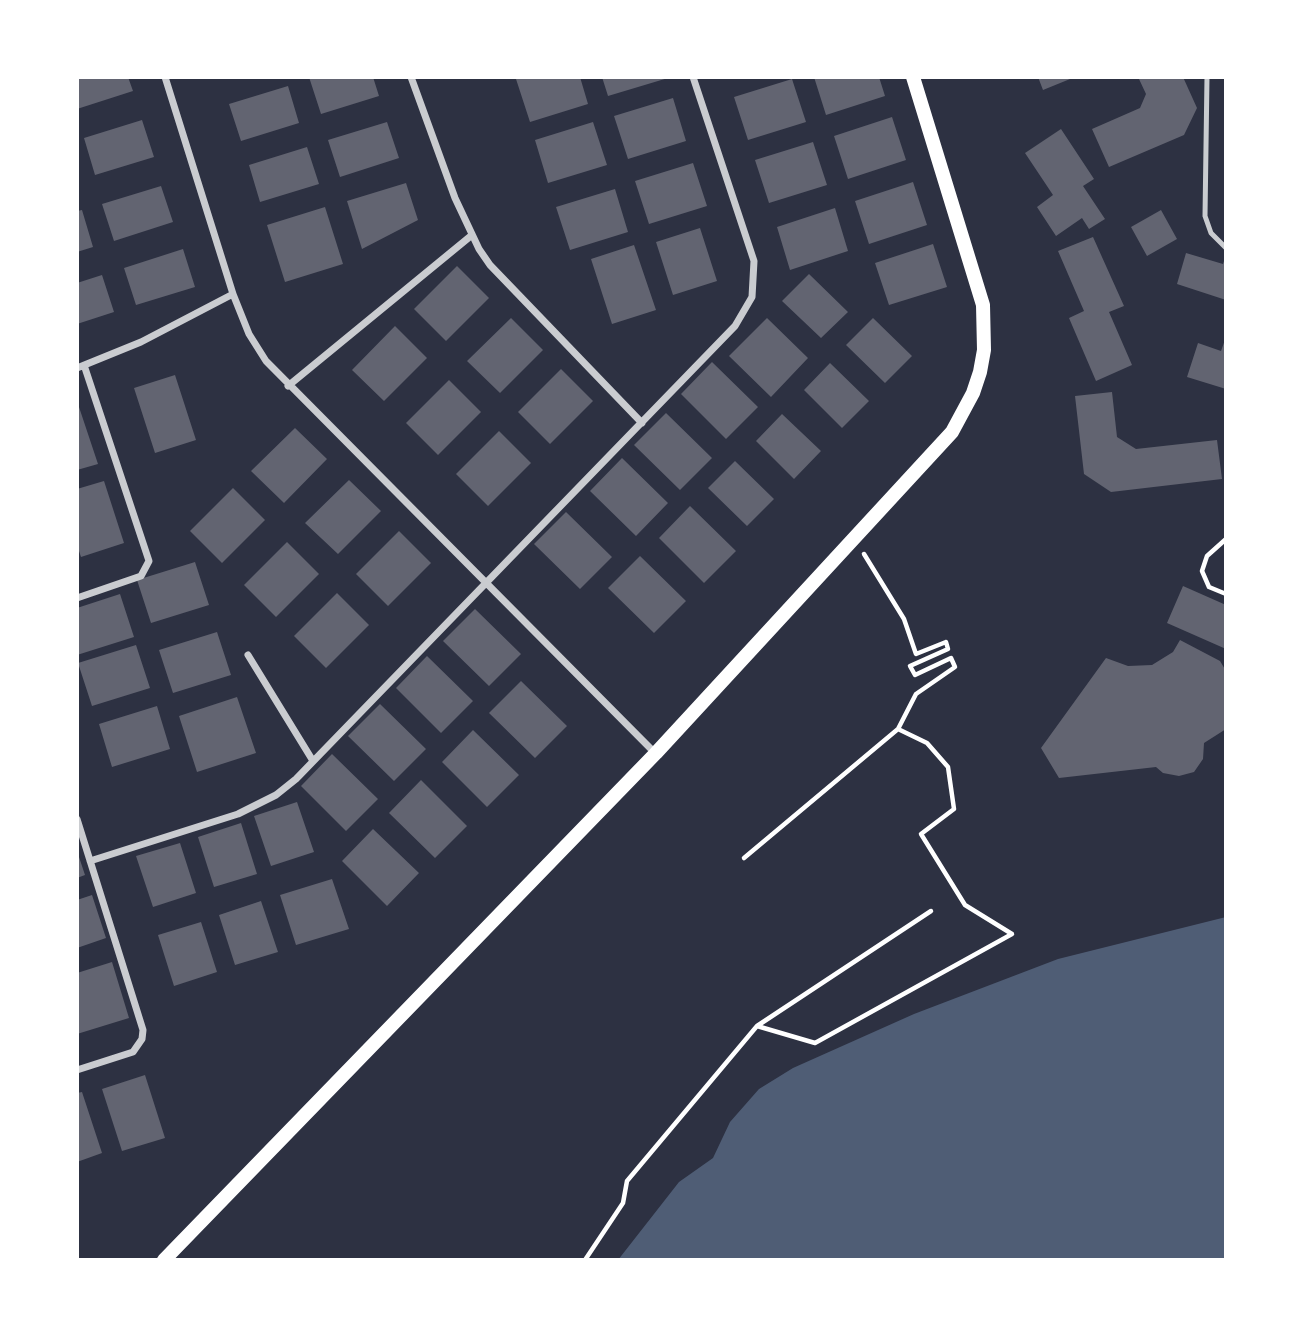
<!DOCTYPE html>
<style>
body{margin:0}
#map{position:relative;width:1303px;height:1337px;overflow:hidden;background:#2d3142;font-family:Mulish,sans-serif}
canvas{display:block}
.frame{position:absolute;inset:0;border:79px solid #fff;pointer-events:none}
</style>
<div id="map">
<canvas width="1303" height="1337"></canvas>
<div class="frame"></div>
</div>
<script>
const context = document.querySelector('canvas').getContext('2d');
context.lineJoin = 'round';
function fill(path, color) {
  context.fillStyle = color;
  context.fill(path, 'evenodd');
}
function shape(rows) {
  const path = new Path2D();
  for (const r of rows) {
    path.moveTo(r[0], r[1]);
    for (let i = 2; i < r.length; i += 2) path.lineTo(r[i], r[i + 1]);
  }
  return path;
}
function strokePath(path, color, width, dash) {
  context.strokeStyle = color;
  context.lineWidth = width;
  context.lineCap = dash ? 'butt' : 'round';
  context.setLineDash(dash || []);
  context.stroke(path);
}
fill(shape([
 [1226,917,1226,1260,618,1260,679,1182,713,1158,730,1122,759,1089,793,1068,914,1014,1058,959]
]), '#4f5d75');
fill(shape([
 [77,77,128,77,133,91,77,109],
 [309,77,373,77,379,96,321,114],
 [523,77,580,77,588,104,530,122,516,79],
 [602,77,668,77,668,78,608,96],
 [814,77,879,77,885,96,826,115],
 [1038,77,1075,77,1043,90],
 [1143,77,1183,77,1197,108,1184,135,1109,167,1092,129,1140,108,1146,94,1139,79],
 [792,79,806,122,748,140,734,97],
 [288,86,299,123,241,141,229,104],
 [673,98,686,141,628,159,614,116],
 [892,117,906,160,848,179,834,136],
 [142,120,154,157,95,175,84,138],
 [387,122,399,158,340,177,328,140],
 [593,122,607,165,548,183,535,140],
 [1061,129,1094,179,1083,186,1105,219,1089,229,1082,218,1056,236,1037,207,1053,195,1025,153],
 [813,142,827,185,769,203,755,160],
 [307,147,319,184,260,202,249,165],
 [693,163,707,206,649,224,635,181],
 [913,182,927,225,869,244,855,201],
 [406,183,418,220,362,249,347,201],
 [161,186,173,222,114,241,102,204],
 [615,189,628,232,570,250,556,207],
 [325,207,343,264,285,282,267,225],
 [835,208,848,251,790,270,777,227],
 [82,210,93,247,77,252,77,211],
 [1161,210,1177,239,1147,256,1131,227],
 [700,228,717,281,673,295,656,242],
 [1093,237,1124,306,1109,312,1132,365,1096,381,1069,318,1084,311,1058,251],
 [933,244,947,287,889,305,875,263],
 [634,245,656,310,612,324,591,259],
 [183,249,195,287,136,305,124,268],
 [1186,253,1223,264,1226,255,1226,300,1177,284],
 [457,266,489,298,446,341,414,309],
 [809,274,848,312,821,338,782,301],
 [102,275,114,312,77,324,77,283],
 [511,318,543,350,500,393,467,361],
 [767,318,808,358,771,397,729,356],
 [873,318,912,356,885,383,846,345],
 [395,326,427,358,384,401,352,370],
 [1226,337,1226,389,1187,377,1198,343,1221,351],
 [712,362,758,407,726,439,681,394],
 [830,363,869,401,842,428,804,390],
 [561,369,593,401,550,444,518,412],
 [175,375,196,440,155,453,134,388],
 [449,380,481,412,438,455,406,423],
 [1112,392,1117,437,1136,449,1217,440,1222,479,1111,492,1084,474,1075,396],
 [77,401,98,464,77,470],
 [666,413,712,458,680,490,634,445],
 [782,414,821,451,794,479,756,441],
 [295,428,327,459,284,503,251,471],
 [499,431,531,463,488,506,456,474],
 [622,458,668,503,636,536,590,491],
 [735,461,774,499,747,526,708,488],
 [349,480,381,511,338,554,305,523],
 [104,481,124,543,81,557,77,545,77,489],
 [233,488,265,520,222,563,190,531],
 [690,506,736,551,704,583,659,538],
 [566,512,612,557,580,589,534,544],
 [399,531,431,563,388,606,356,574],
 [287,542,319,574,276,617,244,585],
 [640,556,686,601,654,633,608,588],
 [195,562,209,605,151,623,137,580],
 [1183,586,1226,605,1226,649,1167,623],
 [337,593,369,625,326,668,294,636],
 [120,594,134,637,77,655,77,608],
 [475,609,521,654,489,686,443,641],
 [217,632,231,675,173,693,159,650],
 [1180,640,1220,661,1226,671,1226,729,1204,743,1203,759,1194,772,1179,776,1163,773,1156,767,1059,778,1041,748,1106,658,1128,666,1152,665,1173,652],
 [136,645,150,688,92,706,78,663],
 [427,656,473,701,441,733,396,688],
 [521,681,567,726,535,758,489,713],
 [237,697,256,753,197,772,179,716],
 [380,704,426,749,394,781,348,736],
 [157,706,170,749,112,767,99,724],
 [473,730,519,775,487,807,442,762],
 [332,754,378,799,346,831,301,786],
 [421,780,467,826,435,858,389,813],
 [297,802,314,852,271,866,254,816],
 [241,823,257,874,214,887,198,837],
 [373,829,419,873,387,906,342,861],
 [180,843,196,893,153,907,136,856],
 [77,851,85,875,77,878],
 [332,879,349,929,296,945,280,895],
 [92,895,106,938,77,948,77,900],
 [261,901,278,952,235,965,219,915],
 [201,922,217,972,174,986,158,935],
 [112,962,129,1018,77,1034,77,973],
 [145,1075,165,1138,122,1151,102,1089],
 [82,1092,102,1153,77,1162,77,1093]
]), '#626471');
strokePath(shape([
 [1226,539,1207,556,1202,571,1209,587,1226,594],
 [744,858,898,729],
 [757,1026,815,1043,1012,934,965,905,921,834,954,809,948,767,927,743,898,729,916,694,955,667,951,658,915,675,910,666,948,649,946,642,916,654,904,619,864,554],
 [585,1260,623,1203,627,1181,757,1026,931,911]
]), '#fff', 4.5);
strokePath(shape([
 [1207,77,1205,216,1211,233,1226,248]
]), '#caccd0', 5);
strokePath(shape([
 [165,77,233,294,249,334,266,361,655,753],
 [411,77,455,198,479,249,490,265,642,423],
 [77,368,141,342,233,294],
 [288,386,472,235],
 [77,598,141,576,149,561,84,365],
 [248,655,313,761],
 [77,819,143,1030,142,1039,133,1052,77,1070],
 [90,861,238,814,276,795,296,779,735,326,752,297,754,261,693,77]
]), '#caccd0', 7);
strokePath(shape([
 [164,1260,656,753,952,432,973,393,980,372,984,350,983,305,913,77]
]), '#fff', 14);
</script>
